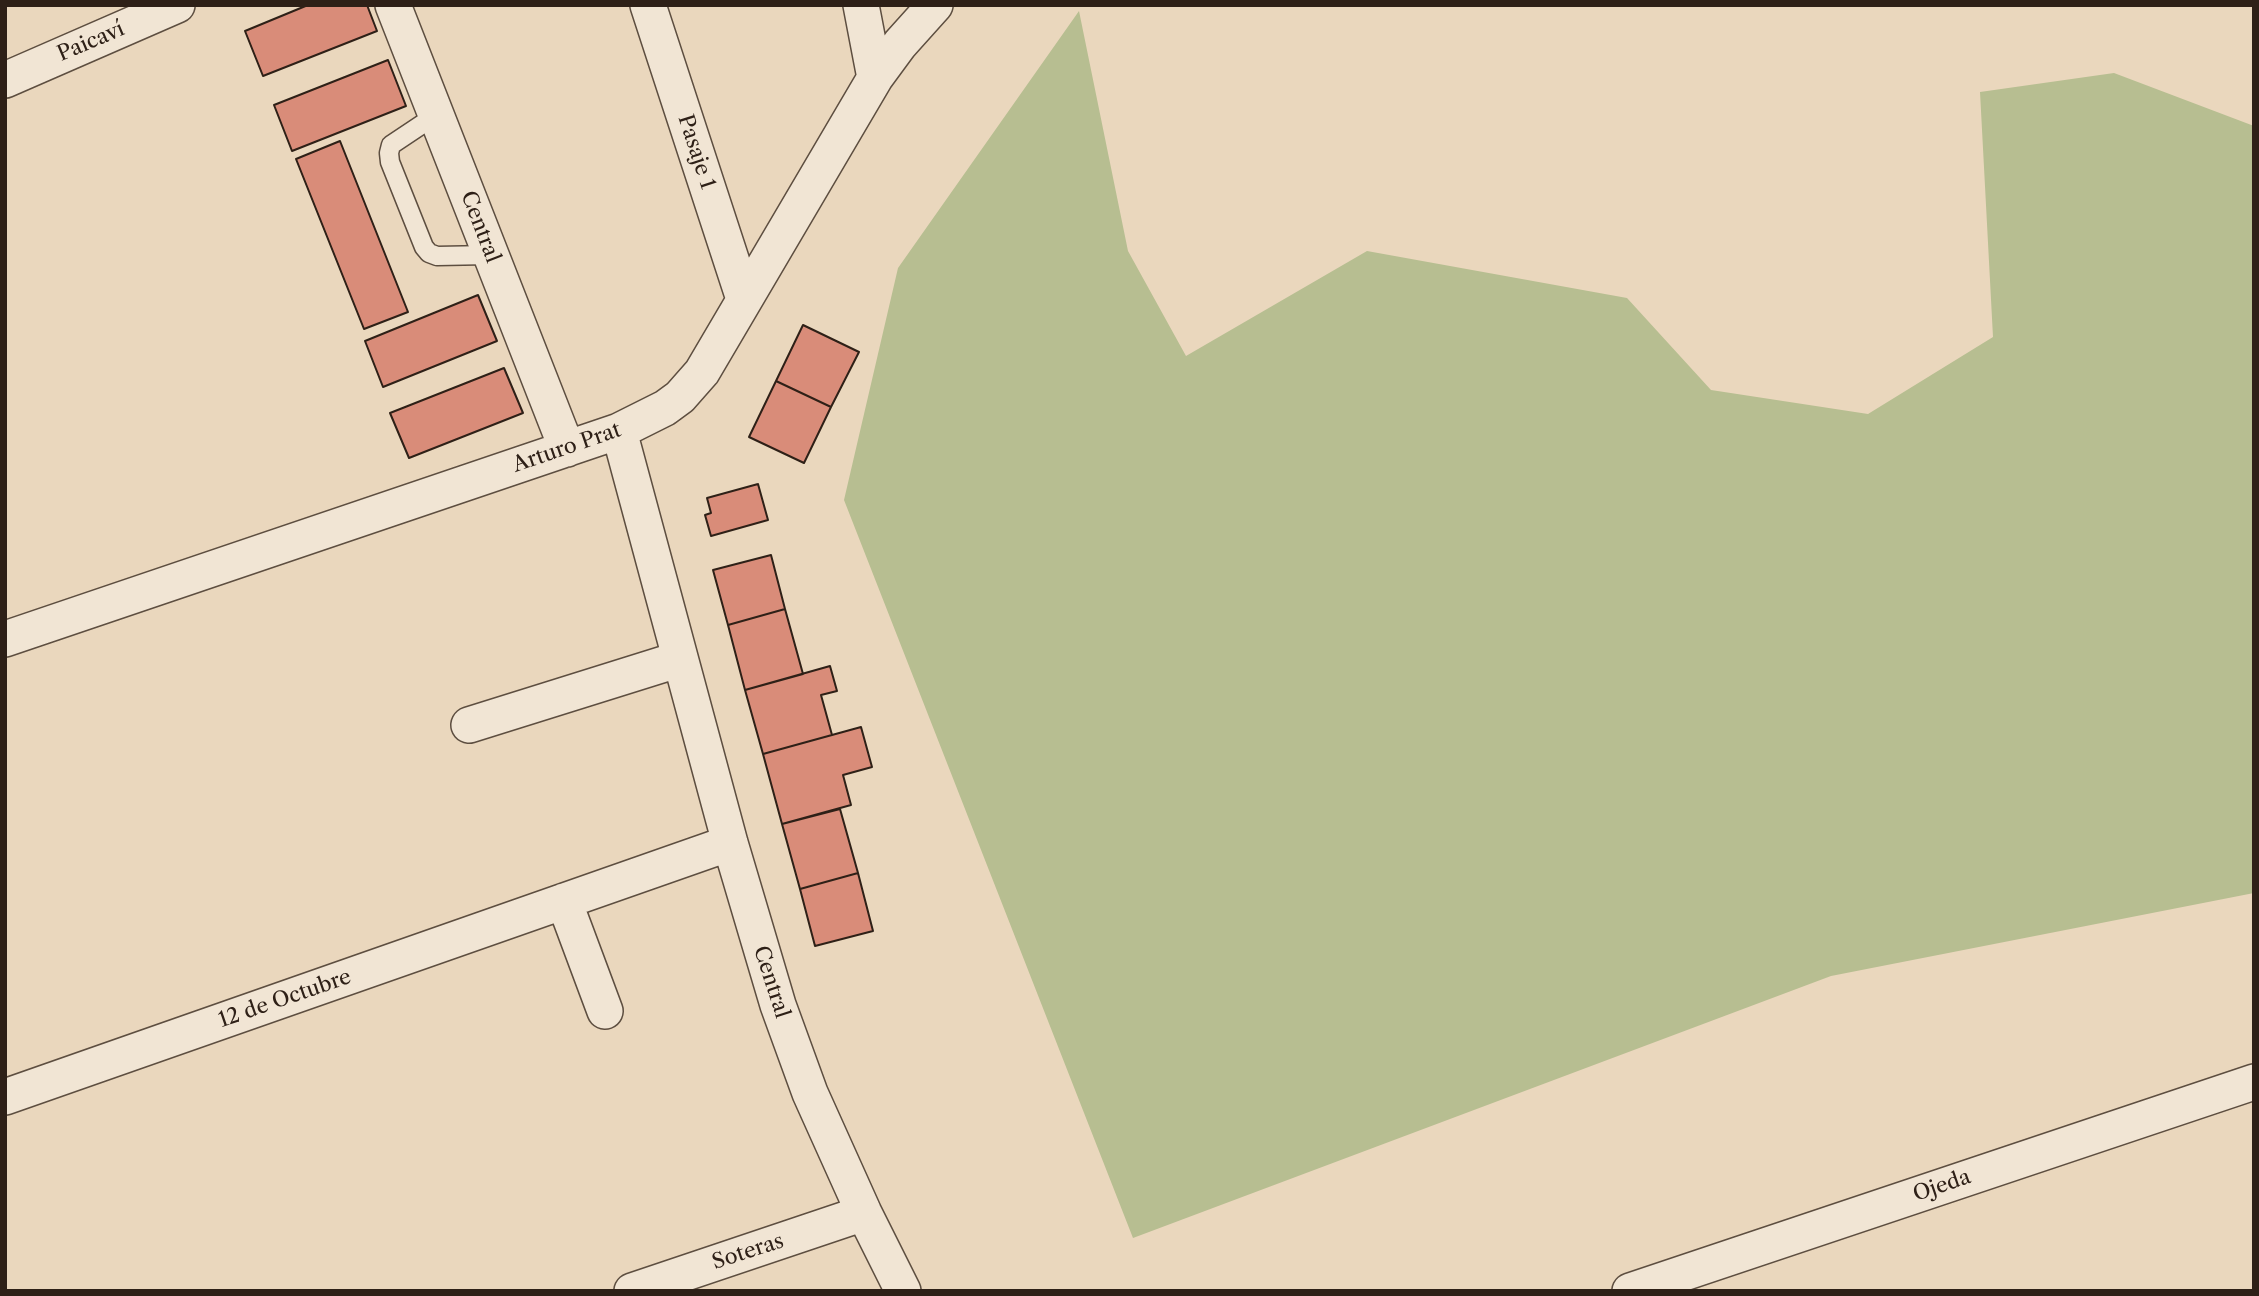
<!DOCTYPE html>
<meta charset="utf-8">
<style>
body{margin:0}
#map{position:relative;width:2259px;height:1296px;overflow:hidden;background:#ead7bd;font-family:"Libre Caslon Text",serif}
canvas{display:block}
.frame{position:absolute;inset:0;border:7px solid #2e2017;pointer-events:none}
</style>
<div id="map">
<canvas width="2259" height="1296"></canvas>
<div class="frame"></div>
</div>
<script>
const context = document.querySelector('canvas').getContext('2d');
context.lineJoin = 'round';
function fill(path, color) {
  context.fillStyle = color;
  context.fill(path, 'evenodd');
}
function shape(rows) {
  const path = new Path2D();
  for (const r of rows) {
    path.moveTo(r[0], r[1]);
    for (let i = 2; i < r.length; i += 2) path.lineTo(r[i], r[i + 1]);
  }
  return path;
}
function strokePath(path, color, width, dash) {
  context.strokeStyle = color;
  context.lineWidth = width;
  context.lineCap = dash ? 'butt' : 'round';
  context.setLineDash(dash || []);
  context.stroke(path);
}
function write(font, color, halo, rows, align = 'center') {
  context.font = font + ' "Libre Caslon Text",serif';
  context.lineWidth = 6;
  context.setLineDash([]);
  context.textBaseline = 'middle';
  context.strokeStyle = halo;
  context.fillStyle = color;
  for (const [text, x, y, turn = 0] of rows) {
    context.save();
    context.translate(x, y);
    context.rotate((+turn || 0) * Math.PI / 180);
    context.textAlign = isNaN(turn) ? turn : align;
    if (halo) context.strokeText(text, 0, 0);
    context.fillText(text, 0, 0);
    context.restore();
  }
}
fill(shape([
 [1079,11,1128,251,1186,356,1367,251,1627,298,1711,390,1868,414,1993,337,1980,92,2114,73,2254,126,2254,893,1831,976,1133,1238,844,500,898,268]
]), '#b7be91');
const building = shape([
 [308,5,367,5,377,31,263,76,245,31,308,5],
 [388,60,406,106,292,151,274,105,388,60],
 [340,141,408,312,364,329,296,159,340,141],
 [478,295,497,341,383,387,365,341,478,295],
 [803,325,859,352,831,407,776,381,803,325],
 [504,368,523,413,409,458,390,413,504,368],
 [776,381,831,407,804,463,749,437,776,381],
 [758,484,768,520,711,536,705,515,711,513,707,498,758,484],
 [771,555,785,609,728,625,713,570,771,555],
 [785,609,803,674,745,690,728,625,785,609],
 [830,666,837,691,821,695,832,735,763,754,745,690,830,666],
 [861,727,872,767,843,775,851,805,782,824,763,754,861,727],
 [840,809,858,873,800,889,782,824,840,809],
 [858,873,873,931,815,946,800,889,858,873]
]);
fill(building, '#d98c79');
strokePath(building, '#2e2017', 2);
const lane = shape([
 [436,115,391,145,389,153,390,162,424,247,429,253,437,256,490,255]
]);
const street = shape([
 [393,5,567,449],
 [648,5,744,299],
 [861,5,875,78],
 [5,80,177,5],
 [619,431,730,843,778,1005,810,1093,864,1213,903,1291],
 [5,639,619,431,665,408,680,397,702,372,875,78,900,44,935,5],
 [469,725,680,659],
 [564,901,605,1011],
 [5,1097,730,843],
 [632,1291,864,1213],
 [1630,1291,2254,1082]
]);
strokePath(lane, '#5d4e40', 21);
strokePath(street, '#5d4e40', 38);
strokePath(lane, '#f1e5d4', 18);
strokePath(street, '#f1e5d4', 35);
write('21px', '#2e2017', '#f1e5d4', [
 ["Paicaví",91,42,-23],
 ["Pasaje 1",696,152,72],
 ["Central",480,227,69],
 ["Arturo Prat",567,448,-19],
 ["Central",771,982,72],
 ["12 de Octubre",285,999,-19],
 ["Ojeda",1942,1186,-19],
 ["Soteras",748,1252,-18]
]);
</script>
